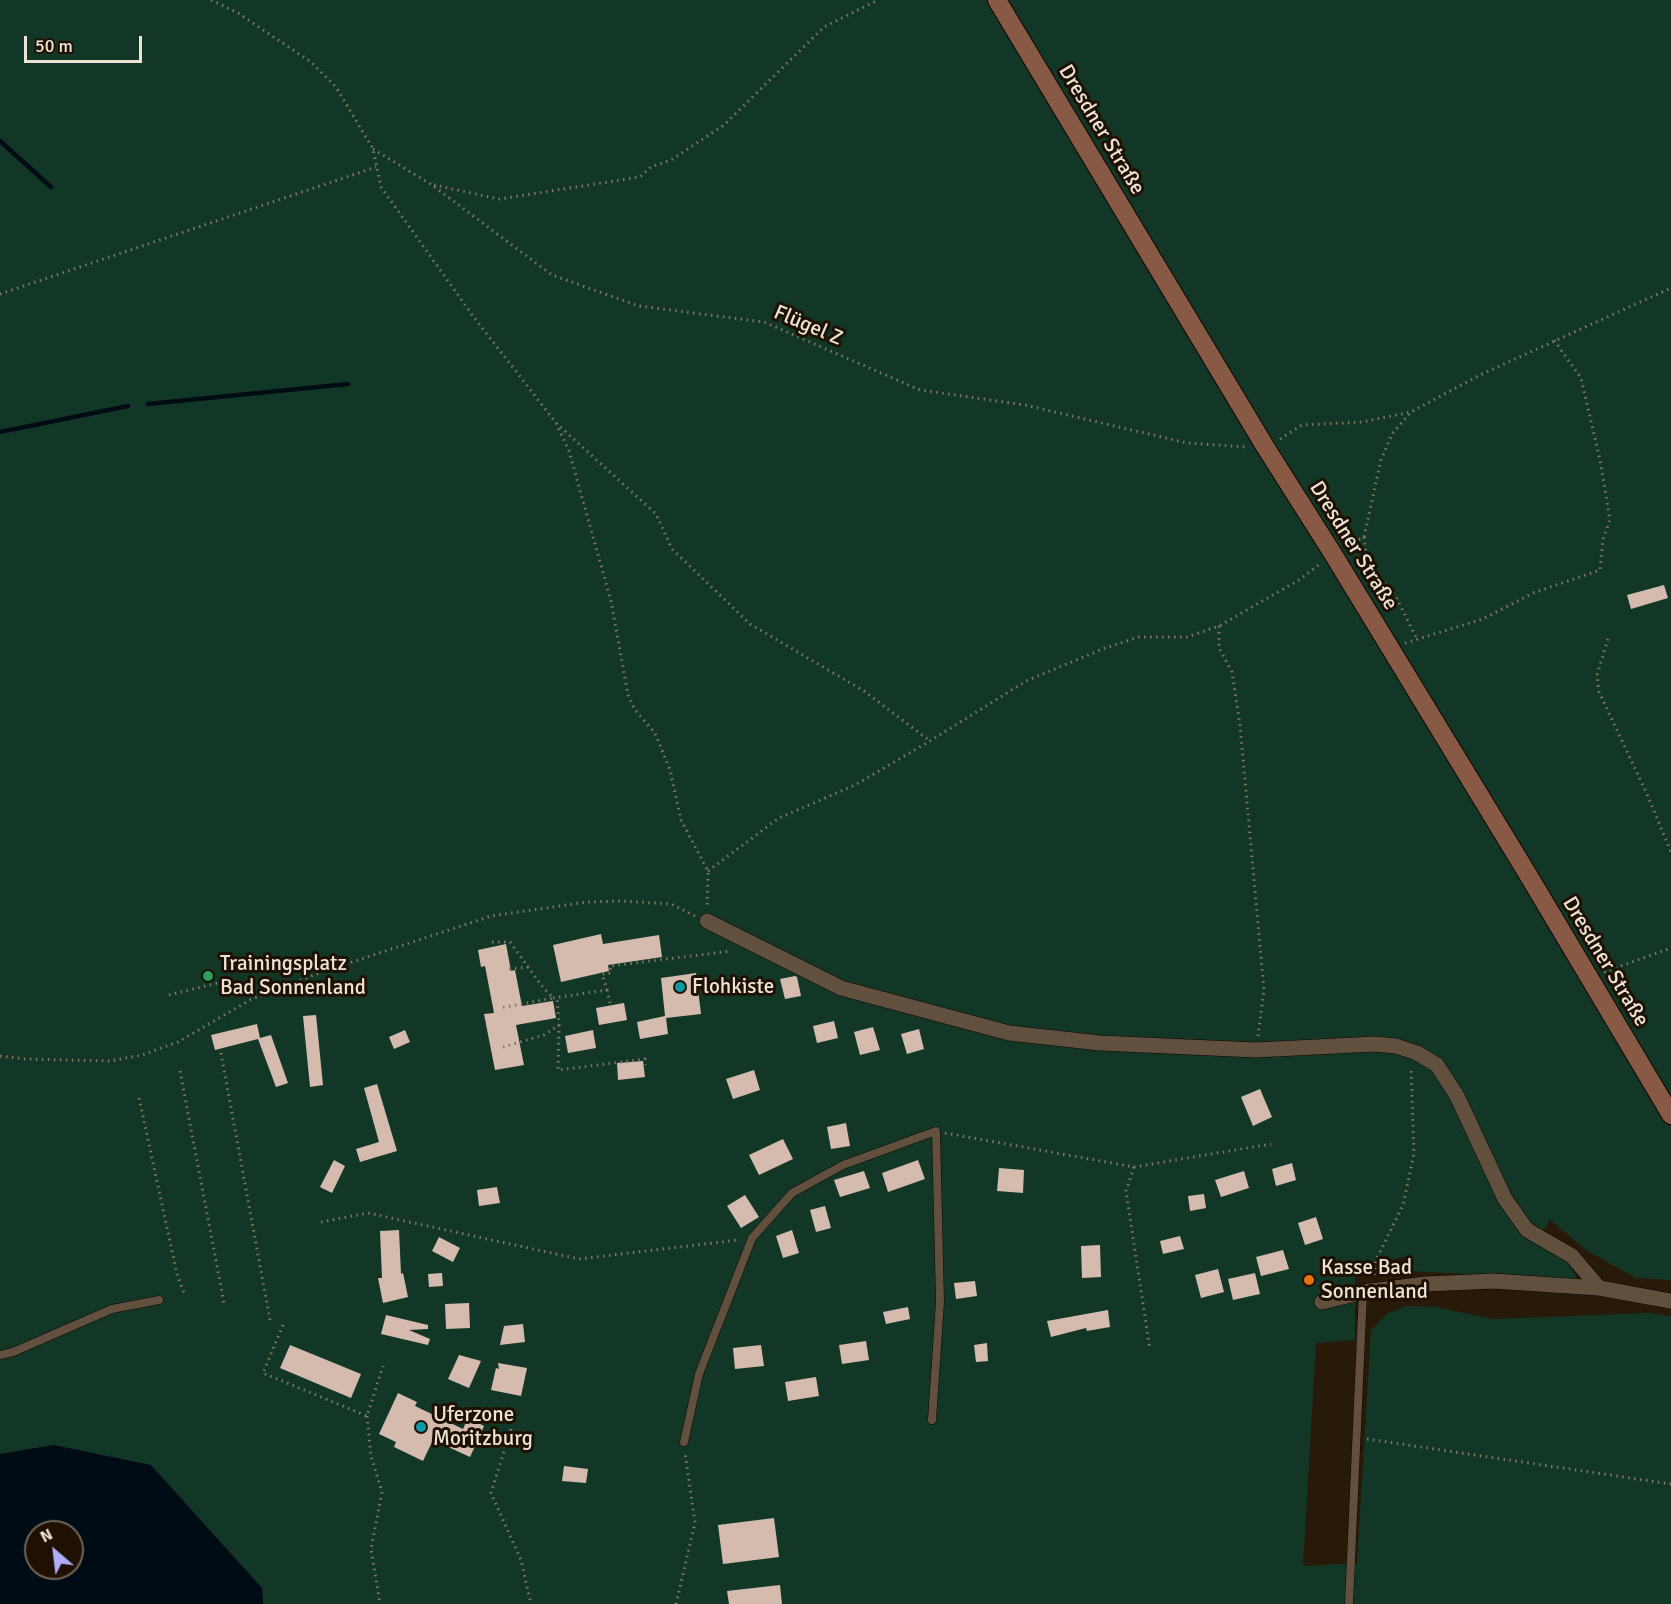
<!DOCTYPE html>
<meta charset="utf-8">
<style>
body{margin:0}
#map{position:relative;width:1671px;height:1604px;overflow:hidden;background:#281a09;font-family:Signika,sans-serif}
canvas{display:block}
.north{position:absolute;left:24px;top:1520px;width:60px;height:60px;box-sizing:border-box;background:#1e1102;border:2px solid #716558;border-radius:50%;rotate:332deg;font-size:16px;font-weight:700;line-height:24px;text-align:center;color:#ede3d8}
.north::after{content:'';display:block;margin:auto;width:21px;height:27px;background:#aeaefb;clip-path:polygon(50% 0,100% 100%,50% 72%,0 100%)}
.scale{position:absolute;left:24px;top:36px;width:118px;height:27px;box-sizing:border-box;border:3px solid #ede3d8;border-top:0;padding-left:8px;font-size:18px;line-height:21px;white-space:nowrap;color:#ede3d8;-webkit-text-stroke:4px #1e1102;paint-order:stroke}
</style>
<div id="map">
<canvas width="1671" height="1604"></canvas>
<div class="north">N</div>
<div class="scale">50 m</div>
</div>
<script>
const context = document.querySelector('canvas').getContext('2d');
context.lineJoin = 'round';
function fill(path, color) {
  context.fillStyle = color;
  context.fill(path, 'evenodd');
}
function shape(rows) {
  const path = new Path2D();
  for (const r of rows) {
    path.moveTo(r[0], r[1]);
    for (let i = 2; i < r.length; i += 2) path.lineTo(r[i], r[i + 1]);
  }
  return path;
}
function strokePath(path, color, width, dash) {
  context.strokeStyle = color;
  context.lineWidth = width;
  context.lineCap = dash ? 'butt' : 'round';
  context.setLineDash(dash || []);
  context.stroke(path);
}
function write(font, color, halo, rows, align = 'center') {
  context.font = font + ' Signika,sans-serif';
  context.lineWidth = 6;
  context.setLineDash([]);
  context.textBaseline = 'middle';
  context.strokeStyle = halo;
  context.fillStyle = color;
  for (const [text, x, y, turn = 0] of rows) {
    context.save();
    context.translate(x, y);
    context.rotate((+turn || 0) * Math.PI / 180);
    context.textAlign = isNaN(turn) ? turn : align;
    if (halo) context.strokeText(text, 0, 0);
    context.fillText(text, 0, 0);
    context.restore();
  }
}
fill(shape([
 [0,0,1671,0,1671,1280,1636,1278,1589,1252,1550,1220,1536,1241,1567,1260,1578,1280,1409,1271,1406,1257,1355,1265,1355,1340,1316,1343,1303,1566,1357,1563,1371,1330,1387,1314,1406,1306,1436,1307,1493,1319,1649,1313,1671,1316,1671,1604,263,1604,262,1588,54,1445,0,1454]
]), '#133727');
fill(shape([
 [54,1445,151,1465,262,1588,263,1604,0,1604,0,1454],
 [36,1532,72,1532,72,1568,36,1568]
]), '#000c15');
strokePath(shape([
 [0,141,51,187],
 [148,404,348,384],
 [0,432,128,406]
]), '#000c15', 4.5);
fill(shape([
 [1664,585,1668,598,1631,609,1627,595],
 [601,934,603,944,659,935,662,957,608,965,609,971,561,982,553,945],
 [506,944,511,971,515,970,522,1006,553,1001,556,1018,516,1025,524,1065,495,1070,484,1014,494,1013,485,966,481,967,478,950],
 [696,973,701,1014,666,1018,668,1034,640,1039,637,1022,665,1016,661,978],
 [795,976,797,977,801,996,785,999,780,979],
 [624,1003,627,1020,599,1025,596,1008],
 [316,1015,323,1085,310,1087,303,1016],
 [834,1021,838,1038,817,1043,813,1026],
 [257,1024,260,1038,271,1035,288,1083,276,1087,258,1039,215,1050,211,1035],
 [873,1027,880,1050,860,1055,854,1032],
 [919,1029,924,1049,907,1054,901,1034],
 [405,1030,410,1042,394,1049,389,1037],
 [593,1030,596,1048,568,1053,565,1036],
 [643,1061,645,1077,618,1080,617,1063],
 [754,1070,760,1090,733,1099,726,1079],
 [377,1084,397,1151,360,1162,356,1149,379,1142,364,1088],
 [1260,1089,1272,1117,1253,1126,1241,1097],
 [846,1123,850,1146,831,1149,827,1127],
 [783,1139,793,1159,759,1175,749,1155],
 [334,1160,345,1166,332,1193,320,1187],
 [918,1160,925,1179,888,1192,882,1173],
 [1292,1163,1296,1180,1276,1186,1272,1169],
 [999,1168,1024,1170,1023,1193,997,1191],
 [864,1171,870,1188,840,1197,834,1180],
 [1244,1171,1249,1188,1221,1197,1215,1180],
 [497,1187,500,1203,479,1206,477,1190],
 [1204,1194,1206,1208,1190,1211,1188,1196],
 [745,1195,759,1217,741,1228,727,1206],
 [825,1206,831,1228,816,1232,810,1210],
 [1316,1217,1323,1239,1305,1245,1298,1223],
 [399,1230,401,1274,403,1273,408,1297,383,1303,378,1278,382,1278,380,1231],
 [792,1230,799,1253,783,1258,776,1236],
 [1180,1236,1184,1249,1163,1254,1160,1241],
 [439,1237,460,1248,453,1262,432,1251],
 [1100,1245,1101,1277,1082,1278,1081,1246],
 [1283,1250,1289,1269,1261,1276,1256,1257],
 [1218,1269,1224,1292,1201,1298,1195,1275],
 [442,1273,443,1286,429,1287,428,1274],
 [1255,1273,1260,1294,1233,1300,1228,1279],
 [975,1281,977,1296,956,1299,954,1283],
 [469,1303,470,1328,446,1329,445,1304],
 [908,1307,910,1319,886,1324,883,1312],
 [1108,1310,1110,1327,1087,1331,1086,1328,1051,1337,1047,1321],
 [386,1315,428,1325,428,1329,409,1330,430,1339,428,1345,381,1334],
 [523,1324,525,1342,500,1345,504,1326],
 [866,1341,869,1360,842,1364,839,1345],
 [987,1343,988,1361,976,1362,974,1345],
 [290,1345,361,1374,351,1398,280,1368],
 [761,1345,764,1366,735,1369,733,1348],
 [459,1355,481,1361,469,1388,448,1379],
 [498,1363,527,1368,521,1396,491,1390,496,1368,499,1369],
 [816,1377,819,1396,788,1401,785,1382],
 [398,1393,417,1402,415,1406,463,1429,468,1418,484,1426,470,1457,433,1440,423,1461,394,1447,396,1442,379,1434],
 [564,1466,588,1469,586,1483,562,1481],
 [774,1518,779,1557,723,1564,718,1525],
 [780,1585,782,1604,729,1604,727,1591]
]), '#d5bbae');
const lane = shape([
 [0,1355,13,1352,112,1309,159,1300],
 [684,1442,699,1374,752,1238,792,1193,843,1165,936,1131,940,1302,932,1420],
 [1349,1604,1363,1292]
]);
const street = shape([
 [707,921,841,988,1009,1033,1100,1043,1256,1050,1375,1044,1396,1046,1417,1053,1437,1065,1457,1096,1505,1199,1527,1230,1572,1256,1599,1288],
 [1322,1302,1363,1292,1426,1284,1493,1281,1599,1288,1671,1301]
]);
const secondary = shape([
 [997,0,1266,448,1333,554,1527,873,1671,1115]
]);
strokePath(lane, '#100500', 9);
strokePath(street, '#100500', 16);
strokePath(secondary, '#100500', 20);
strokePath(shape([
 [211,0,238,13,311,62,336,87,373,149,381,187,473,316,556,423,656,514,672,549,750,624,864,691,930,741],
 [373,149,432,185,552,275,639,306,764,322,920,390,1025,405,1187,443,1246,447],
 [434,185,499,199,640,177,651,167,671,160,724,125,824,27,878,0],
 [0,294,376,167],
 [556,423,569,451,611,601,628,695,635,710,655,733,670,770,681,820,708,871,707,908],
 [1280,439,1302,425,1362,422,1411,412,1480,375,1671,288],
 [1364,537,1367,564,1395,595,1417,639],
 [1348,545,1364,537,1381,460,1392,434,1410,413],
 [1219,626,1219,648,1232,672,1240,725,1264,990,1258,1036],
 [1608,639,1597,675,1599,692,1647,794,1671,852],
 [1405,643,1483,619,1533,593,1600,570,1603,539,1610,520,1600,460,1581,378,1554,340],
 [708,871,779,818,855,785,930,741,1026,681,1105,648,1139,637,1187,637,1219,626,1299,580,1320,564],
 [492,942,510,942,541,985,553,998,500,1008],
 [509,969,529,967],
 [1604,972,1671,948],
 [607,990,610,1003],
 [169,995,230,980],
 [553,998,607,990,602,974,611,973,610,966,731,951],
 [559,1025,558,1070,645,1059,645,1065],
 [503,1047,544,1035,559,1025,557,998],
 [221,1053,270,1320],
 [0,1056,26,1059,110,1061,142,1055,178,1042,250,1000,322,972,491,916,587,902,621,901,671,904,695,916],
 [180,1071,224,1303],
 [139,1098,177,1274,185,1296],
 [945,1133,1134,1167,1271,1144],
 [1134,1167,1126,1191,1150,1350],
 [321,1222,368,1213,579,1259,738,1240],
 [1374,1275,1376,1260,1403,1205,1414,1154,1411,1067],
 [283,1325,263,1373,367,1416,383,1366],
 [367,1416,371,1456,382,1492,371,1549,380,1604],
 [511,1429,491,1493,521,1560,531,1604],
 [1367,1439,1671,1484],
 [676,1604,695,1523,685,1453]
]), '#827668', 3, [1.5, 4.5]);
strokePath(lane, '#61503e', 8);
strokePath(street, '#61503e', 15);
strokePath(secondary, '#885a46', 18);
for (const [x, y, r, color] of [
 [208,976,6,"#2e9e5b"],
 [680,987,6,"#0f9aa8"],
 [1309,1280,6,"#e8710a"],
 [421,1427,6,"#0f9aa8"]
]) {
  const dot = new Path2D();
  dot.arc(x, y, r, 0, 2 * Math.PI);
  context.fillStyle = color;
  context.fill(dot);
  strokePath(dot, '#1e1102', 2);
}
write('21px', '#ede3d8', '#1e1102', [
 ["Dresdner Straße",1101,130,59],
 ["Flügel Z",808,326,23],
 ["Dresdner Straße",1353,546,58],
 ["Dresdner Straße",1605,962,59]
]);
write('21px', '#ede3d8', '#1e1102', [
 ["Trainingsplatz",220,964],
 ["Bad Sonnenland",220,988],
 ["Flohkiste",692,987],
 ["Kasse Bad",1321,1268],
 ["Sonnenland",1321,1292],
 ["Uferzone",433,1415],
 ["Moritzburg",433,1439]
], 'left');
</script>
